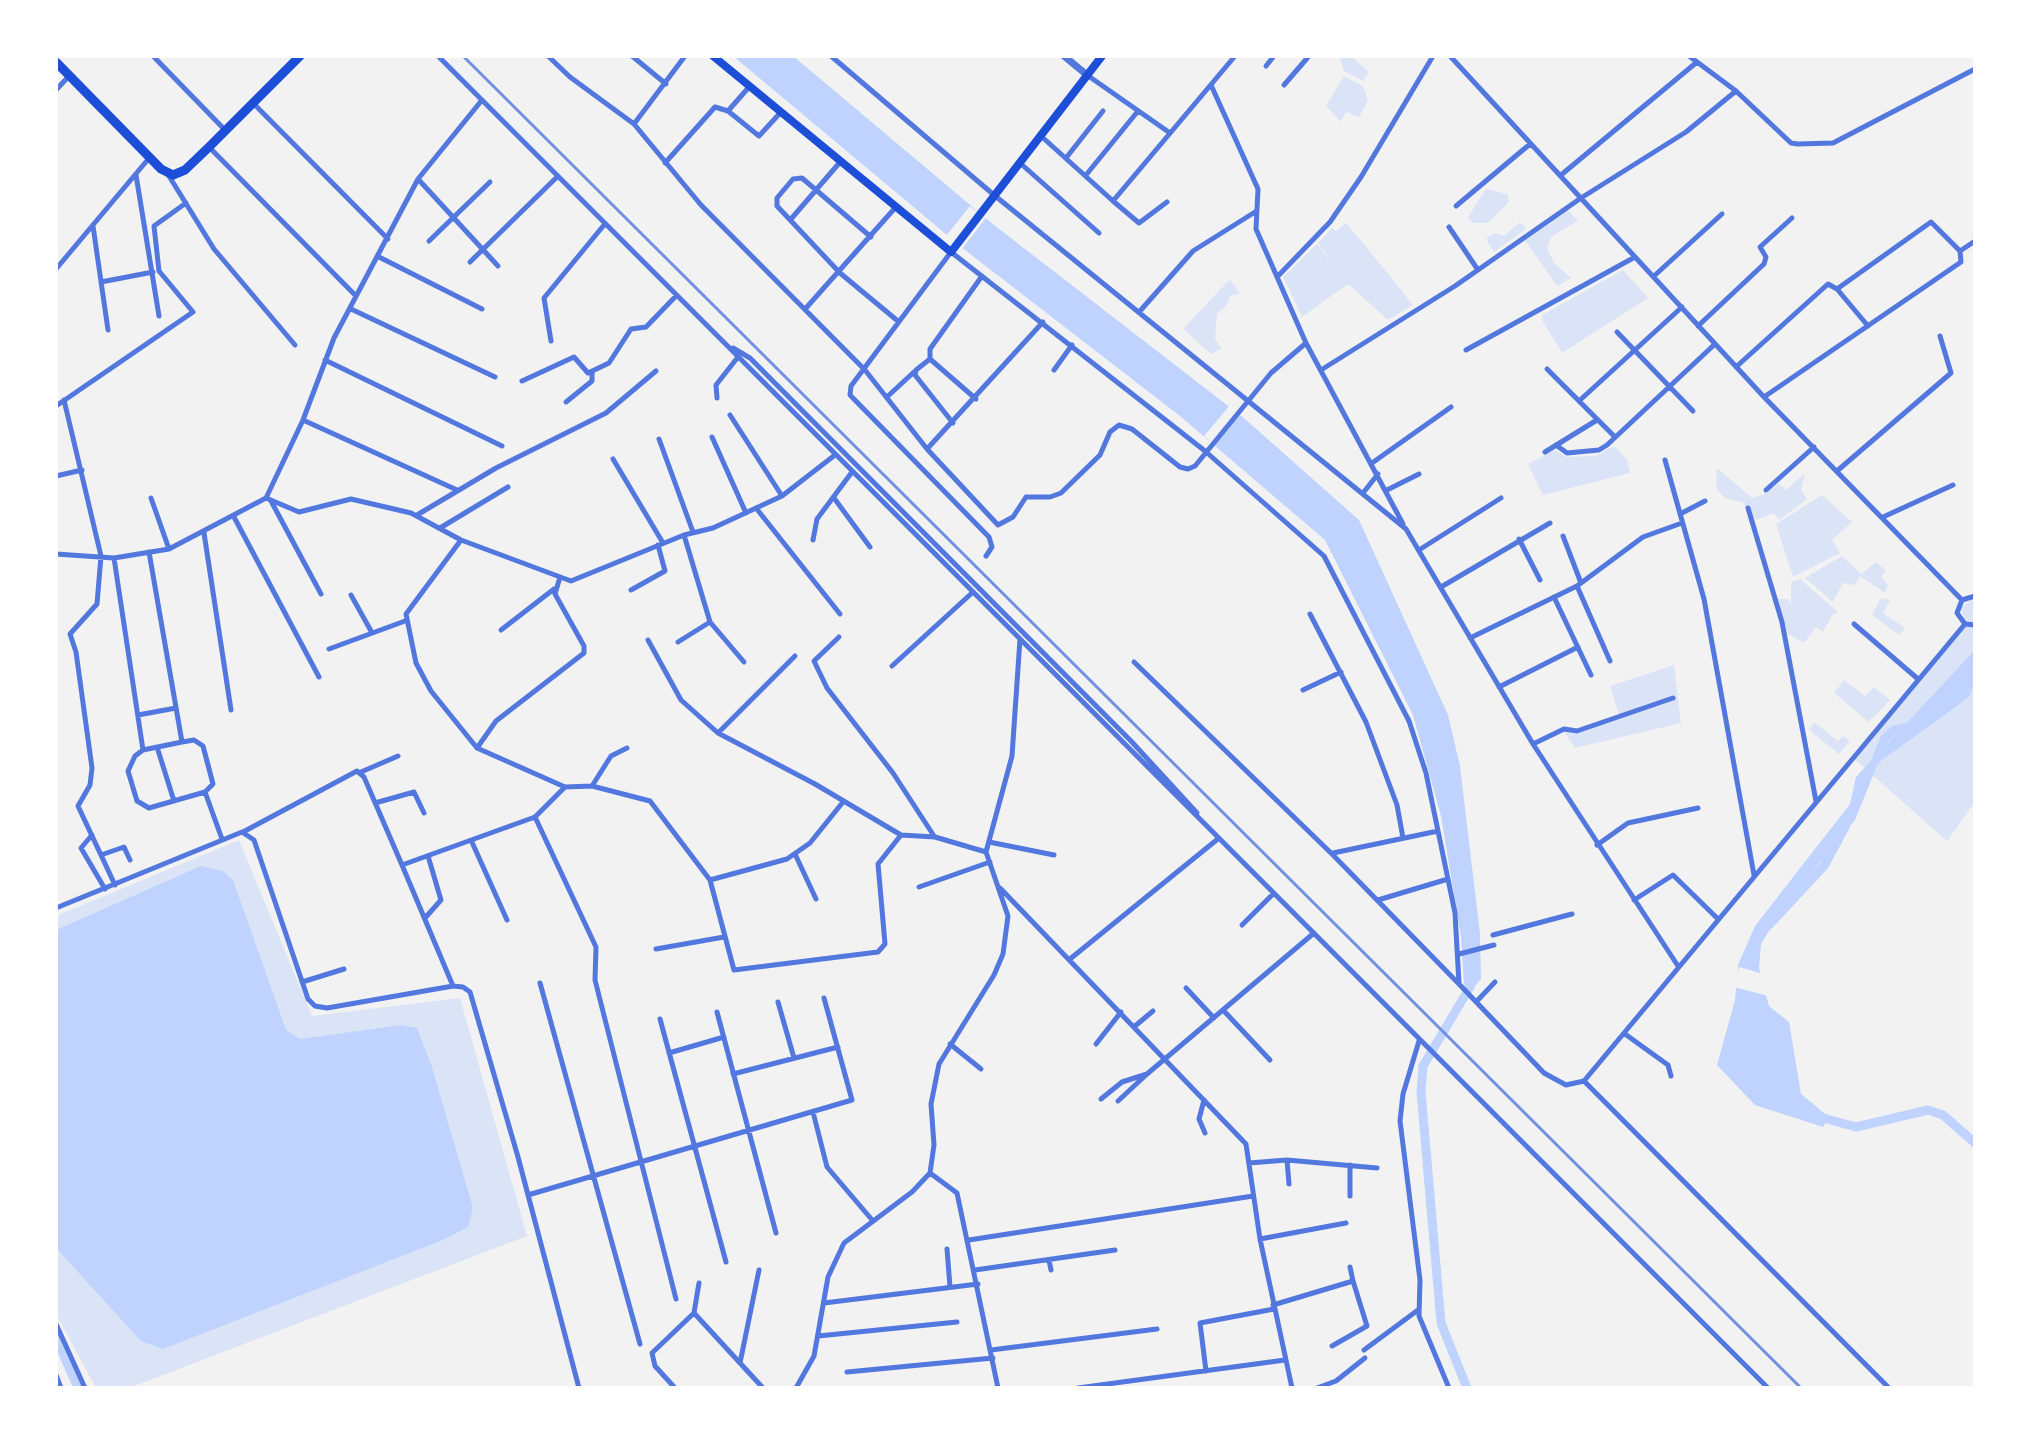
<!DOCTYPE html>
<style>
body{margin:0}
#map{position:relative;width:2031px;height:1444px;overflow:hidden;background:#f2f2f2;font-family:"Work Sans",sans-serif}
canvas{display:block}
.frame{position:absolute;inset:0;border:58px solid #fff;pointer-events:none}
</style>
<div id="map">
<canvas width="2031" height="1444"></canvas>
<div class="frame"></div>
</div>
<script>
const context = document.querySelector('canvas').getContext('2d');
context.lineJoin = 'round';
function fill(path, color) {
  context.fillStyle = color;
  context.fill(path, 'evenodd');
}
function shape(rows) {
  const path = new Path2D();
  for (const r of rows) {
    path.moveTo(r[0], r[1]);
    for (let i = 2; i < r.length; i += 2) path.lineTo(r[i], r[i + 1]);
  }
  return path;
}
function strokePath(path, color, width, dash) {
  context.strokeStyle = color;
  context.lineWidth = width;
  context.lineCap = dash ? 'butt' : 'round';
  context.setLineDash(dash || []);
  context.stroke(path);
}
fill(shape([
 [1339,56,1352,57,1369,72,1363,81,1344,71],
 [1344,76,1363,86,1368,100,1359,117,1347,112,1340,121,1326,106],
 [1486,189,1507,194,1509,202,1488,223,1472,223,1468,217],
 [1567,209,1578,221,1551,237,1547,248,1554,263,1571,278,1557,286,1524,239],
 [1520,222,1526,229,1494,252,1486,239,1495,233,1504,236],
 [1346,223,1372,254,1413,305,1388,320,1348,284,1302,317,1283,277,1317,244,1334,266,1318,243,1332,228,1336,231],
 [1623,270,1648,298,1562,353,1542,320,1542,315],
 [1230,279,1240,294,1231,295,1226,306,1217,313,1215,339,1222,348,1211,354,1183,329],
 [1614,446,1627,460,1630,473,1543,495,1528,464,1555,450,1566,457,1596,456],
 [1717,468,1752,498,1765,494,1779,483,1786,490,1805,473,1801,490,1807,499,1779,520,1774,513,1756,520,1742,502,1725,498,1716,488],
 [1822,495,1852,522,1832,540,1840,553,1793,577,1776,524],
 [1842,556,1861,574,1876,562,1886,571,1881,576,1888,585,1885,593,1860,576,1855,585,1843,583,1833,602,1805,578],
 [1800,579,1839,613,1833,614,1823,632,1816,627,1804,643,1788,634,1778,599,1787,599,1791,604,1791,582],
 [1881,598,1890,600,1883,613,1905,628,1899,635,1872,615],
 [1971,600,1975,602,1975,802,1947,841,1852,757,1965,620,1961,608],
 [1674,665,1681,723,1575,748,1564,732,1576,734,1620,719,1610,686],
 [1844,680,1865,696,1874,687,1890,700,1869,722,1834,693],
 [1814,722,1838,741,1843,736,1850,741,1839,754,1809,730],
 [239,840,312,1016,460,998,527,1236,129,1388,96,1388,56,1314,56,916]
]), '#dbe4f7');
fill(shape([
 [733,56,793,56,994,225,1245,419,1359,520,1448,715,1460,766,1480,934,1481,979,1470,992,1464,984,1461,937,1441,816,1413,715,1325,540,1180,416,965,250],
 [1975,650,1975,683,1969,697,1878,763,1855,820,1785,905,1761,944,1759,968,1769,1006,1789,1022,1801,1094,1829,1117,1823,1127,1755,1105,1717,1065,1735,1000,1738,965,1755,926,1850,804,1856,777],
 [201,866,223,871,233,880,286,1030,300,1039,401,1025,417,1028,431,1064,473,1208,468,1227,443,1240,163,1349,141,1341,56,1248,56,930]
]), '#bfd3fe');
fill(shape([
 [970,206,986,218,962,249,946,236],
 [1230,405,1241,414,1214,445,1204,436],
 [1739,967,1764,974,1768,996,1734,987]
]), '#f2f2f2');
strokePath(shape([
 [1876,760,1885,738,1894,730,1911,727],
 [1769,925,1824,866,1845,827],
 [1816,1116,1856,1127,1928,1110,1943,1115,1975,1143],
 [56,1338,78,1388],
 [1467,1388,1441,1323,1421,1092,1423,1066,1470,987]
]), '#bfd3fe', 9);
strokePath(shape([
 [153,56,225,130],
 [438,56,1768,1388],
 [548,56,570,77,634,124,701,205,865,370,927,449,998,525,1013,517,1026,497,1050,497,1061,493,1100,455,1110,432,1119,425,1132,429,1180,467,1188,469,1195,466,1271,373,1306,343],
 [632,56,666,84],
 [831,56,994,195,1406,529,1533,744,1678,966],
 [1450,56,1764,397,1962,600],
 [1689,56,1736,91,1791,143,1798,144,1833,143,1975,69],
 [1266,66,1274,56],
 [1087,75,1170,133],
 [1211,85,1258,189,1256,229,1306,343,1403,524],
 [1284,85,1309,56],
 [56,90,69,76],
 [253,103,388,239],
 [728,111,759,136,781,112],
 [634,124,685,56],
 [1041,136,1113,201,1235,56],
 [209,147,356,296],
 [1066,158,1103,111],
 [665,163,715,107,728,111,749,87],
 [1020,163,1099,233],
 [136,175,159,316],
 [1086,175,1138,111],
 [1561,175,1697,62],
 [169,176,214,249,295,345],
 [418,179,498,266],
 [1113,201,1139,223,1167,202],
 [1456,206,1530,144],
 [791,219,841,161],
 [93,226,108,330],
 [1449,227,1478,270],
 [871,237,802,178,793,179,777,198,777,206,840,273,899,322],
 [429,241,490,182],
 [1960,251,1975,241],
 [379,257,482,309],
 [470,262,558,176],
 [56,269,150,157],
 [1278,276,1330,222,1361,177,1433,56],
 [1654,276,1722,214],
 [101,282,153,272],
 [806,308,895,208],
 [351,309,495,377],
 [1140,311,1193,251,1255,212],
 [1698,326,1764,264,1766,257,1760,247,1792,218],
 [1617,332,1693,411],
 [551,341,544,298,604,225],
 [733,348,750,358,1131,741,1197,813],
 [1466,350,1635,257],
 [930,359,930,349,982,276],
 [325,360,502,446],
 [1736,367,1828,284,1837,289,1868,326],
 [1547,369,1615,437],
 [1054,370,1072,345],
 [1321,370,1455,286,1581,198,1686,132,1736,91],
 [522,381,574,357,588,373,609,363,631,329,646,327,676,296],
 [888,396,914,372],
 [1764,397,1961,262,1960,251,1931,222,1837,289],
 [717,398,716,385,738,357],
 [64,400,101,556,97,604,70,634,76,652,92,768,90,785,78,806,115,885],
 [1579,401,1682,307],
 [566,402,592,381,592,372],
 [56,406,193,312,159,271,154,226,186,203],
 [730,415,782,496],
 [303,420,457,490],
 [953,423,915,375,916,370,930,359,976,399],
 [712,437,746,513],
 [659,439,693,532],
 [1556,445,1567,453,1599,450,1607,445,1715,344],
 [927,449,1043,322],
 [1545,452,1597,420],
 [613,459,663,543],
 [1665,460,1704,599,1754,875],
 [1372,463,1451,407],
 [1837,471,1951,373,1940,336],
 [56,476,82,470],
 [1387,490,1419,474],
 [1766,490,1814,447],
 [1363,493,1378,474],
 [151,498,169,549],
 [266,498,299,512,351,499,411,513,461,540,571,581,684,535,713,528,782,496,835,455],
 [834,498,870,547],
 [271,501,321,594],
 [756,508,840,614],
 [1748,508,1782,622,1816,801],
 [1680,514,1705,501],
 [417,515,496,468,606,413,656,371],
 [234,517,319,677],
 [1883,517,1953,485],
 [440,528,508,487],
 [204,533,231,710],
 [684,535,710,622,744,662],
 [1563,536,1581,583],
 [1519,539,1540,580],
 [461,540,406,614,416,663,431,691,477,748,565,787,592,786,650,801,710,880,734,970,878,952,885,944,878,864,901,835],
 [813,540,817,519,852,472],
 [1419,550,1501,498],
 [56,554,114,558,169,549,266,498,303,420,334,338,418,179,482,100],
 [986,556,992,547,989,537,850,395,851,386,951,252,1205,451,1324,556,1409,721,1426,773,1455,913,1459,984,1544,1073,1566,1085,1584,1081],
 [114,558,143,750,182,742,149,552],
 [1577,586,1610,661],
 [1441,587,1550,523],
 [631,590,665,571,658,545],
 [351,595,371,631],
 [1975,596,1962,600,1957,613,1965,624,1975,625],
 [1554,597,1591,675],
 [1310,614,1366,722,1397,805,1403,838],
 [1854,624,1918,679],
 [501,630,554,589],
 [839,637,814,661,827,688,893,773,934,836],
 [1470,638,1577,586,1643,537,1682,523],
 [648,640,681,700,718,733,815,784,901,835,935,837,986,852],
 [678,642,710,622],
 [329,649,405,621],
 [1134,662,1332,854,1459,984],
 [892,666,973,592],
 [1499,687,1578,647],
 [1303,690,1341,672],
 [138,715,176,708],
 [718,733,795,656],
 [1533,744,1564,729,1577,731,1673,698],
 [157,747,174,801],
 [477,748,496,721,584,653,584,646,555,594,560,577],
 [143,750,135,756,128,771,137,801,149,808,205,792,213,784,203,746,194,740,182,742],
 [361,772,398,756],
 [592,786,611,756,627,748],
 [205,792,222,839],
 [375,803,414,792,424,813],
 [535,817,565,787],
 [243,832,357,771,364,777,402,865],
 [92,835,81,848,105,889],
 [471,840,507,920],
 [989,842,1054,855],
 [1597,845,1628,823,1698,808],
 [1333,853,1438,831],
 [795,854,816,899],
 [101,855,124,847,130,860],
 [710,880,787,859,810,843,843,802],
 [919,887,990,862],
 [1000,888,1246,1144,1260,1239,1292,1388],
 [1378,900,1448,879],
 [1634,900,1673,875,1718,919],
 [56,908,242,832,254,840,308,999,315,1006,327,1008,453,986,463,987,470,992,518,1157,579,1388],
 [425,918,441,900,428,856],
 [1242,925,1274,893],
 [1493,935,1572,914],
 [656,949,724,937],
 [1459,954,1494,945],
 [1070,959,1219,838],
 [302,982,344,969],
 [540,983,640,1344],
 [453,986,402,865,535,817,596,947,595,980,676,1299],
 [1186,988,1214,1018],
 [778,1002,794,1058],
 [1476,1002,1495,982],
 [1223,1010,1270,1060],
 [717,1012,776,1233],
 [660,1019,726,1262],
 [1135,1026,1153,1011],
 [1625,1034,1668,1065,1671,1076],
 [1419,1041,1403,1094,1400,1121,1420,1280,1419,1316,1449,1388],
 [950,1044,981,1069],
 [1096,1044,1121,1012],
 [669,1053,724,1037],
 [733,1074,838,1047],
 [1584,1081,1965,624],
 [1584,1081,1889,1388],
 [1101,1099,1122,1082,1147,1074,1314,933],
 [1204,1100,1199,1119,1205,1133],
 [1118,1101,1147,1074],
 [813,1112,827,1167,873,1221],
 [1287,1160,1289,1184],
 [1249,1163,1287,1160,1377,1168],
 [930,1173,957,1193,998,1388],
 [528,1195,852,1100,824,998],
 [1350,1196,1350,1165],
 [1260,1239,1346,1223],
 [969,1240,1253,1196],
 [947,1249,950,1287],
 [1049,1260,1051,1270],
 [1350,1267,1353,1281],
 [975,1270,1115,1250],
 [824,1303,978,1284],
 [1273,1305,1353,1281,1367,1326,1332,1346],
 [694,1313,699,1283],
 [56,1324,85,1388],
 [818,1336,957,1322],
 [991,1350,1157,1329],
 [1364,1350,1418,1310],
 [740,1363,759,1270],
 [1206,1371,1200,1323,1274,1309],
 [847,1372,993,1358],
 [56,1375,61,1388],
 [675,1388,655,1366,652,1353,694,1313,763,1388],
 [796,1388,814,1356,828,1277,844,1243,912,1192,930,1173,934,1145,931,1104,939,1064,994,975,1003,954,1008,916,986,852,1012,756,1020,639],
 [1078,1388,1285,1360],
 [1317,1388,1336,1381,1365,1358]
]), '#5277de', 5);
strokePath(shape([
 [1064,56,1087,75]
]), '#5277de', 7);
strokePath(shape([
 [713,56,951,252,1102,56]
]), '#1d4ed8', 8);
strokePath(shape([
 [56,62,161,169,173,175,185,170,209,147,300,56]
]), '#1d4ed8', 9);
strokePath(shape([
 [463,56,1801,1388]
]), '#7290e2', 3);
</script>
